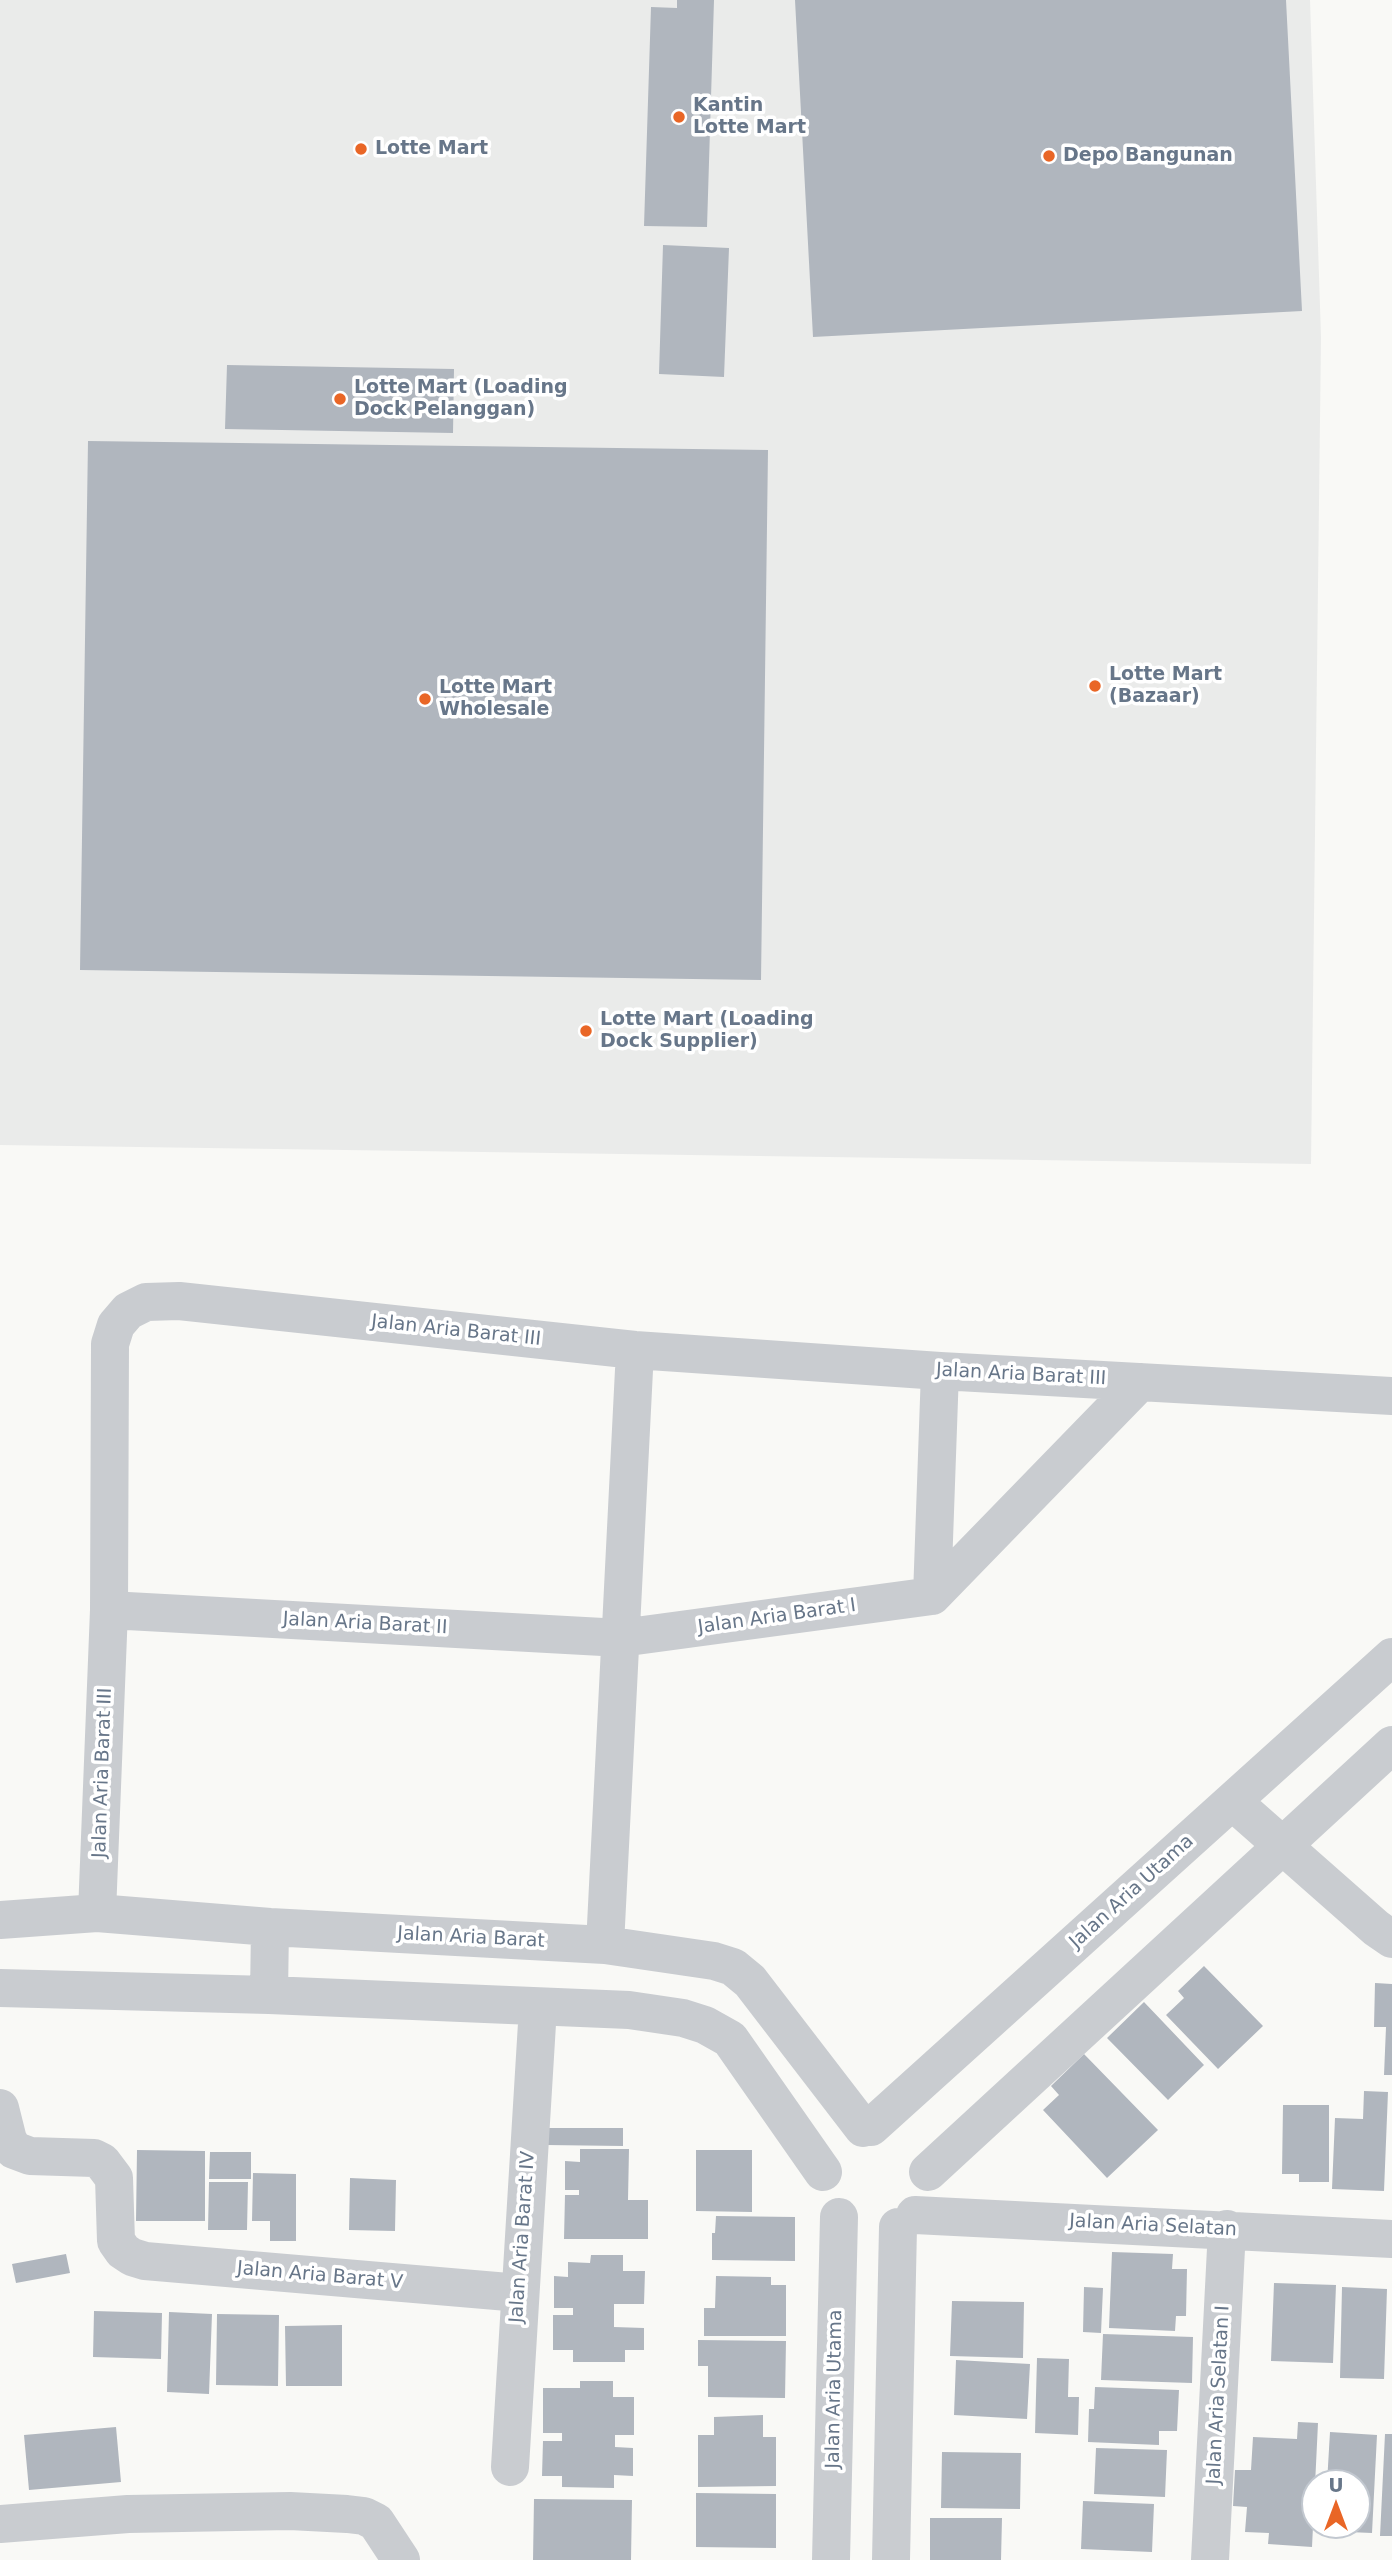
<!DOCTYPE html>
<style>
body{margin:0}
#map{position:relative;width:1392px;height:2560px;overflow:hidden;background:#f9f9f6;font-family:"DejaVu Sans",sans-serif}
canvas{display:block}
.north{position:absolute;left:1301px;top:2469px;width:70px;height:70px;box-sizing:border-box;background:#fff;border:2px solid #c2c8d0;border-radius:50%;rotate:0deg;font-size:19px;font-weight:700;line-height:28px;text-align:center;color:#677689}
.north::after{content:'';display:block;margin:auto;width:24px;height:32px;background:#e96626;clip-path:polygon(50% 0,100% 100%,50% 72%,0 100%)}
</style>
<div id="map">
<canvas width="1392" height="2560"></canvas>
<div class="north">U</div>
</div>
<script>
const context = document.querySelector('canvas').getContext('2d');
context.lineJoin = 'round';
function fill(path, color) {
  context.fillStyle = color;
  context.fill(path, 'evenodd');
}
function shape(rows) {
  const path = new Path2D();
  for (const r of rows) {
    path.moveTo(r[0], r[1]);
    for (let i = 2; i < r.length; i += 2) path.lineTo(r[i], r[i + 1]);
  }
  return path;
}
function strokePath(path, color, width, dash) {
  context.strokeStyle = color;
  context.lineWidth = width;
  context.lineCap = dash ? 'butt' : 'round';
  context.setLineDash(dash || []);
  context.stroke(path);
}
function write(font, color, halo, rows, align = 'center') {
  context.font = font + ' "DejaVu Sans",sans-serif';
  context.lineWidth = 7;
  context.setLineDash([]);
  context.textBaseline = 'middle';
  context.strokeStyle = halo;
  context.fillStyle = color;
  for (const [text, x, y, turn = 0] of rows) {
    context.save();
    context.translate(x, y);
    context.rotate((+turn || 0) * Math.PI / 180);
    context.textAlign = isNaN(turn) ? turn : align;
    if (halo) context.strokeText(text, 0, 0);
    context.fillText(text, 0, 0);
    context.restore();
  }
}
fill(shape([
 [0,0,1310,0,1321,337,1311,1164,0,1145]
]), '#eaebea');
fill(shape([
 [677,0,714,0,707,227,644,226,651,7,677,8],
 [795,0,1286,0,1302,311,813,337],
 [663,245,729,248,724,377,659,374],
 [227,365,454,369,453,433,225,429],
 [88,441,768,450,761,980,80,970],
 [1204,1966,1263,2026,1218,2069,1166,2015,1184,1998,1178,1991],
 [1375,1983,1392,1984,1392,2075,1384,2075,1386,2027,1374,2027],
 [1144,2002,1204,2065,1168,2100,1107,2038],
 [1084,2054,1158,2130,1107,2178,1043,2110,1059,2095,1051,2086],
 [1364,2091,1388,2092,1384,2191,1332,2189,1335,2118,1363,2119],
 [1283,2105,1329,2105,1329,2182,1299,2182,1299,2174,1282,2174],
 [546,2128,623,2128,623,2146,546,2145],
 [580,2149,629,2149,628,2200,648,2200,648,2239,564,2239,565,2195,579,2195,579,2190,565,2190,565,2161,580,2162],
 [137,2150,205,2151,205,2221,136,2221],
 [696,2150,752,2150,752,2212,696,2211],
 [210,2152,251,2152,251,2179,209,2179],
 [253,2173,296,2174,296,2241,270,2241,270,2221,252,2221],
 [350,2178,396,2180,395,2231,349,2230],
 [209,2182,248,2182,247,2230,208,2230],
 [716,2216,795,2217,795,2261,712,2260,712,2233,715,2233],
 [1112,2252,1173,2254,1172,2269,1187,2269,1186,2316,1176,2316,1175,2331,1109,2328],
 [66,2254,70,2273,16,2283,12,2264],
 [591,2255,623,2255,623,2271,645,2271,644,2304,614,2304,614,2327,644,2328,644,2350,625,2350,625,2362,573,2362,573,2350,553,2350,553,2315,573,2315,573,2308,554,2308,554,2276,568,2277,568,2262,590,2263],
 [716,2276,771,2277,771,2285,786,2285,786,2336,704,2336,704,2308,715,2308],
 [1274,2283,1336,2285,1333,2363,1271,2361],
 [1084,2287,1103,2288,1101,2333,1083,2332],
 [1342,2287,1387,2289,1384,2379,1340,2378],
 [952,2301,1024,2302,1023,2358,950,2356],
 [94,2311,162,2313,161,2359,93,2357],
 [169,2312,212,2314,209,2394,167,2392],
 [217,2314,279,2315,278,2386,216,2385],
 [342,2325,342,2386,286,2386,285,2326],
 [1103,2334,1193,2337,1192,2383,1101,2380],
 [698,2340,786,2341,785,2398,708,2397,708,2366,698,2366],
 [1037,2358,1069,2359,1068,2397,1079,2397,1078,2435,1035,2433],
 [956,2360,1030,2364,1027,2419,954,2415],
 [580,2381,613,2381,613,2397,634,2397,634,2435,615,2435,615,2447,633,2448,633,2476,614,2475,614,2488,562,2487,562,2476,542,2476,543,2441,562,2441,562,2433,543,2433,543,2388,580,2388],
 [1095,2387,1179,2390,1177,2431,1159,2431,1159,2445,1088,2442,1089,2409,1094,2409],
 [763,2415,763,2437,776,2437,776,2486,698,2487,698,2435,714,2435,714,2417],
 [1298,2422,1318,2423,1312,2547,1268,2544,1269,2533,1245,2532,1247,2507,1233,2506,1235,2470,1251,2470,1253,2437,1297,2439],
 [116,2427,121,2482,29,2490,24,2435],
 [1330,2432,1377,2435,1372,2533,1325,2531,1325,2525,1357,2525,1357,2483,1327,2483],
 [1385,2434,1392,2434,1392,2536,1380,2536],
 [1096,2448,1167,2450,1165,2497,1094,2494],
 [942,2452,1021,2453,1020,2509,941,2508],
 [696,2493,776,2494,776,2548,696,2547],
 [534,2499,632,2500,631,2560,533,2560],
 [1083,2501,1154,2504,1152,2552,1081,2549],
 [930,2518,1002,2518,1001,2560,930,2560]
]), '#b0b6be');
strokePath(shape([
 [932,1596,940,1371],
 [109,1610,621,1638,932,1596,1140,1382],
 [1233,1802,1376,1928,1392,1939],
 [97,1913,109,1610,110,1344,116,1325,128,1311,146,1302,179,1301,635,1350,940,1371,1392,1396],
 [0,1920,97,1913,270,1927,605,1945,714,1961,733,1967,750,1981,863,2128],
 [605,1945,635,1350],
 [0,1988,269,1995,629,2010,683,2018,705,2025,730,2039,823,2172],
 [269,1995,270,1927],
 [0,2108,8,2140,14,2150,30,2156,94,2158,102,2162,114,2178,116,2241,123,2251,132,2257,145,2261,520,2293],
 [871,2127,1392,1657],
 [928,2172,1392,1745],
 [915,2215,1392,2239],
 [510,2467,538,2007],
 [0,2524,128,2514,290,2511,347,2514,364,2516,376,2522,401,2560],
 [831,2560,839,2217],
 [891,2560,898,2227],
 [1210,2560,1227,2229]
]), '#c9ccd0', 38);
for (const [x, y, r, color] of [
 [679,117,7,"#e96626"],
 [361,149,7,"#e96626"],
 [1049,156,7,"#e96626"],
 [340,399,7,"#e96626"],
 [1095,686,7,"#e96626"],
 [425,699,7,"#e96626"],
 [586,1031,7,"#e96626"]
]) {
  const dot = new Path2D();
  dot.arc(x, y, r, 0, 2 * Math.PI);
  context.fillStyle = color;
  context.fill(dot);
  strokePath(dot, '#fff', 2.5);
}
write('bold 19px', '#677689', '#fff', [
 ["Kantin",693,106],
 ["Lotte Mart",693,128],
 ["Lotte Mart",375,149],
 ["Depo Bangunan",1063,156],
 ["Lotte Mart (Loading",354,388],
 ["Dock Pelanggan)",354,410],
 ["Lotte Mart",1109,675],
 ["(Bazaar)",1109,697],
 ["Lotte Mart",439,688],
 ["Wholesale",439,710],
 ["Lotte Mart (Loading",600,1020],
 ["Dock Supplier)",600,1042]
], 'left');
write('19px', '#677689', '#fff', [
 ["Jalan Aria Barat III",456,1331,6],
 ["Jalan Aria Barat III",1021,1375,3],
 ["Jalan Aria Barat I",777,1617,-8],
 ["Jalan Aria Barat II",365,1624,3],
 ["Jalan Aria Barat III",103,1773,-88],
 ["Jalan Aria Utama",1132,1892,-42],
 ["Jalan Aria Barat",471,1938,3],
 ["Jalan Aria Selatan",1153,2226,3],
 ["Jalan Aria Barat IV",523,2237,-86],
 ["Jalan Aria Barat V",320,2276,5],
 ["Jalan Aria Utama",835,2389,-89],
 ["Jalan Aria Selatan I",1219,2395,-87]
]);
</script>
